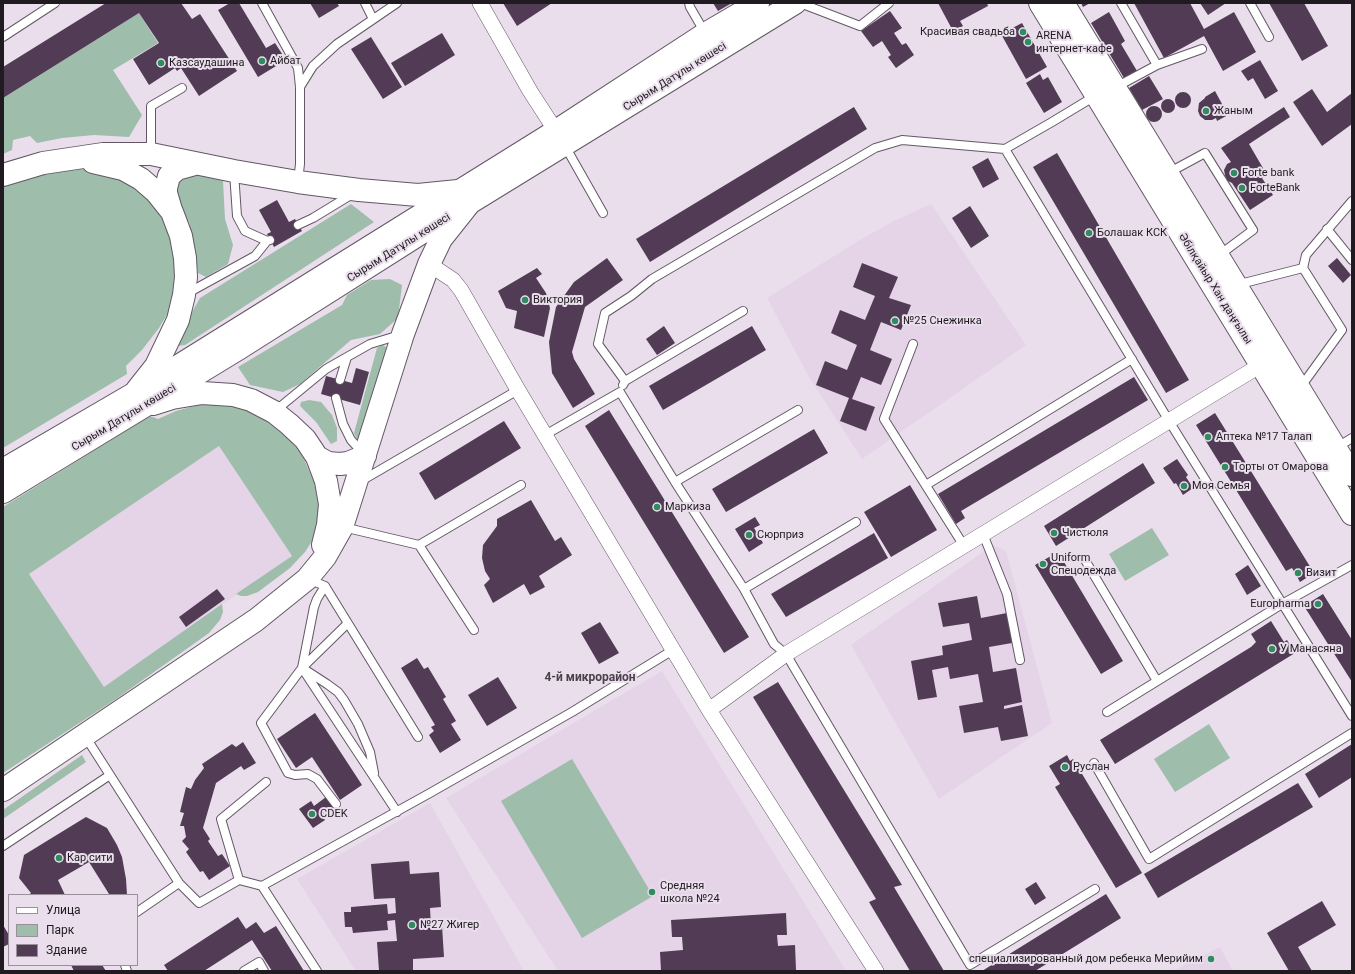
<!DOCTYPE html>
<meta charset="utf-8">
<style>
body{margin:0}
#map{position:relative;width:1355px;height:974px;overflow:hidden;background:#eadeec;font-family:Roboto,sans-serif}
canvas{display:block}
.frame{position:absolute;inset:0;border:4px solid #1f1b20;pointer-events:none}
.legend{position:absolute;left:8px;top:894px;width:130px;height:72px;box-sizing:border-box;background:#eadeec;border:1px solid #99909a;margin:0;padding:5px 7px;list-style:none;font-size:12px;color:#1f1b20}
.legend li{display:flex;align-items:center;gap:8px;height:20px}
.legend b{width:20px;border:1px solid #99909a}
</style>
<div id="map">
<canvas width="1355" height="974"></canvas>
<div class="frame"></div>
<ul class="legend">
<li><b style="height:5px;background:#fff"></b>Улица</li>
<li><b style="height:11px;background:#9ebdab"></b>Парк</li>
<li><b style="height:11px;background:#513b55"></b>Здание</li>
</ul>
</div>
<script>
const context = document.querySelector('canvas').getContext('2d');
context.lineJoin = 'round';
function fill(path, color) {
  context.fillStyle = color;
  context.fill(path, 'evenodd');
}
function shape(rows) {
  const path = new Path2D();
  for (const r of rows) {
    if (r.length === 3) {
      path.moveTo(r[0] + r[2], r[1]);
      path.arc(r[0], r[1], r[2], 0, 2 * Math.PI);
      continue;
    }
    path.moveTo(r[0], r[1]);
    for (let i = 2; i < r.length; i += 2) path.lineTo(r[i], r[i + 1]);
  }
  return path;
}
function strokePath(path, color, width, dash) {
  context.strokeStyle = color;
  context.lineWidth = width;
  context.lineCap = dash ? 'butt' : 'round';
  context.setLineDash(dash || []);
  context.stroke(path);
}
function write(font, color, halo, rows, align = 'center') {
  context.font = font + ' Roboto,sans-serif';
  context.lineWidth = 4;
  context.setLineDash([]);
  context.textBaseline = 'middle';
  context.strokeStyle = halo;
  context.fillStyle = color;
  for (const [text, x, y, turn = 0] of rows) {
    context.save();
    context.translate(x, y);
    context.rotate((+turn || 0) * Math.PI / 180);
    context.textAlign = isNaN(turn) ? turn : align;
    if (halo) context.strokeText(text, 0, 0);
    context.fillText(text, 0, 0);
    context.restore();
  }
}
fill(shape([
 [931,204,1026,345,862,459,809,377,767,298,860,240,892,222],
 [219,446,292,556,104,687,29,574],
 [993,545,1006,551,1052,723,939,799,851,645],
 [662,671,846,971,558,971,446,798],
 [430,803,524,971,356,971,297,879],
 [1220,947,1233,971,1173,971]
]), '#e5d3e8');
fill(shape([
 [139,13,158,43,113,70,142,115,129,137,94,135,62,138,37,143,30,136,13,140,12,150,3,154,3,98],
 [72,169,96,169,121,176,153,204,166,223,175,251,177,278,172,306,159,328,142,350,126,366,127,374,3,448,3,185,45,171],
 [210,172,223,181,225,219,233,245,228,264,206,277,198,273,195,248,189,222,177,202,177,179,188,173],
 [351,204,374,222,185,345,178,346,176,340,200,298],
 [390,279,402,285,398,318,380,334,351,340,300,384,283,392,250,385,238,367,342,305,347,295,371,280],
 [383,345,387,348,364,437,357,439,354,433,377,348],
 [309,400,321,402,332,415,337,428,337,441,331,444,316,422,300,406,301,402],
 [214,404,235,407,254,413,275,424,292,441,304,459,314,482,320,502,321,516,312,541,305,552,290,568,258,592,247,596,241,596,236,594,292,556,219,446,29,574,104,687,222,604,223,612,220,620,209,633,116,699,3,773,3,507,150,416,158,419,176,411,198,405],
 [1152,528,1169,555,1125,581,1109,554],
 [1209,724,1230,758,1175,792,1154,759],
 [82,755,86,762,3,819,3,810],
 [572,759,653,896,582,938,501,801]
]), '#9ebdab');
fill(shape([
 [106,3,181,3,192,19,200,14,237,71,199,96,181,68,177,71,175,68,149,85,133,59,159,43,139,13,3,98,3,67],
 [230,3,239,3,266,48,275,43,286,60,258,77,218,10],
 [310,3,337,3,339,6,319,18],
 [503,3,552,3,517,26],
 [713,3,732,3,718,11],
 [938,3,987,3,988,6,960,21,963,26,953,31],
 [1081,3,1090,3,1083,7],
 [1134,3,1190,3,1204,29,1234,12,1256,52,1223,71,1204,36,1164,58],
 [1200,3,1226,3,1208,15],
 [1269,3,1304,3,1328,46,1302,61],
 [890,11,902,28,894,33,902,45,906,43,914,55,896,68,888,57,891,55,882,41,873,47,861,31],
 [1109,12,1125,41,1121,44,1137,71,1124,78,1091,23],
 [1022,23,1047,67,1026,79,1001,34],
 [442,33,455,55,405,86,391,63],
 [371,37,402,87,383,99,351,49],
 [1260,60,1278,91,1265,99,1253,78,1248,81,1241,71],
 [1040,74,1043,80,1048,77,1062,102,1044,113,1026,83],
 [1149,76,1163,99,1142,110,1129,88],
 [1312,89,1327,112,1352,93,1352,124,1322,146,1293,102],
 [1215,91,1228,115,1217,121,1216,118,1212,120,1205,120,1200,116,1198,111,1199,103,1205,98,1205,97],
 [1183,100,8],
 [1168,106,7],
 [1154,114,8],
 [854,107,867,129,650,262,636,239],
 [1284,107,1290,117,1249,144,1267,175,1262,178,1273,195,1250,210,1232,183,1226,180,1224,170,1227,164,1231,162,1221,148],
 [1057,153,1189,380,1166,393,1033,167],
 [988,158,999,179,983,188,972,167],
 [277,200,289,222,295,219,302,231,274,247,267,234,271,232,259,210],
 [970,206,989,236,971,248,952,218],
 [607,258,623,280,585,307,572,352,574,359,595,394,573,408,552,373,549,342,556,307,574,282],
 [1337,258,1351,275,1343,283,1328,266],
 [862,263,898,277,889,298,911,305,901,330,881,322,870,350,892,359,881,385,861,377,852,399,875,407,866,431,840,421,849,398,816,385,825,361,847,370,857,345,831,333,840,310,865,320,875,296,853,287],
 [537,268,542,274,536,278,546,293,550,308,544,337,514,328,517,311,506,308,498,291],
 [664,326,675,343,657,355,646,339],
 [752,326,766,350,663,410,649,386],
 [356,368,369,372,360,405,321,394,326,376,352,383],
 [1134,377,1148,400,961,511,965,518,956,524,938,494],
 [609,410,749,637,724,653,585,426],
 [1215,413,1314,573,1300,582,1292,568,1286,571,1196,425],
 [504,421,521,448,435,500,419,473],
 [814,429,828,453,726,512,712,489],
 [1177,459,1188,475,1186,477,1193,488,1183,495,1176,483,1174,484,1163,468],
 [1143,463,1155,483,1056,546,1044,526],
 [910,485,937,530,891,557,864,512],
 [531,500,555,541,561,537,572,555,539,576,545,587,530,595,524,584,493,603,484,585,490,579,485,571,482,558,483,545,497,526,497,519],
 [755,517,760,525,754,528,763,543,749,552,735,529],
 [874,533,888,558,786,617,771,594],
 [1058,552,1123,661,1101,674,1035,565],
 [1248,565,1261,586,1247,595,1235,574],
 [217,589,225,599,186,627,179,617],
 [1323,594,1352,640,1352,682,1304,606],
 [977,596,981,618,1007,613,1012,643,989,647,993,672,1016,668,1022,702,1004,706,1004,709,1022,705,1028,736,1001,741,998,727,964,733,959,706,983,702,978,674,950,679,948,667,932,670,937,697,918,700,911,661,943,655,942,646,972,640,969,623,943,627,938,603],
 [1271,621,1284,642,1287,640,1295,653,1115,764,1100,740,1251,647,1256,642,1251,634],
 [600,622,619,653,599,664,581,633],
 [417,658,424,669,428,667,446,697,443,699,456,721,451,724,461,740,440,753,429,735,434,731,431,727,435,725,401,668],
 [498,677,517,708,487,726,468,695],
 [778,682,902,885,894,887,944,971,910,971,869,902,876,899,753,697],
 [315,713,362,785,340,800,312,757,296,768,277,739],
 [243,742,256,763,244,770,241,766,216,783,203,828,210,839,208,841,218,856,222,854,230,866,209,880,203,871,200,872,186,852,189,849,182,841,186,837,184,826,180,826,184,813,180,812,186,787,191,789,195,780,204,768,202,764,232,744,236,747],
 [1352,744,1352,777,1319,798,1305,774],
 [1067,755,1070,761,1073,759,1142,873,1116,888,1055,787,1060,784,1049,766],
 [1298,783,1313,807,1158,898,1144,874],
 [326,797,334,808,322,816,325,820,313,828,299,809,311,801,314,806],
 [86,817,107,828,117,845,122,857,126,879,127,895,107,895,109,894,89,862,58,880,65,895,29,895,31,893,19,878,24,855],
 [409,861,410,874,439,872,441,907,430,908,431,927,442,926,444,957,413,959,413,971,379,971,377,942,397,941,395,920,387,921,388,930,353,933,352,927,345,927,344,912,351,912,351,907,387,904,388,914,396,913,395,898,374,899,371,864],
 [1036,882,1046,898,1035,905,1025,889],
 [1106,894,1121,918,1035,971,982,971],
 [1322,901,1336,925,1298,947,1312,971,1289,971,1267,933],
 [786,913,787,935,777,935,778,946,795,945,796,970,780,971,661,971,660,952,683,950,682,937,672,937,671,920],
 [238,917,246,929,256,922,264,933,276,926,304,971,272,971,252,940,204,971,168,971,164,965],
 [3,925,9,935,9,944,3,947],
 [71,965,102,965,106,971,74,971]
]), '#513b55');
const lane = shape([
 [262,3,298,68,300,87,300,164,298,181],
 [365,3,373,19],
 [689,3,690,7,705,33],
 [800,3,860,26,889,3],
 [1250,3,1269,37],
 [3,37,55,3],
 [1157,65,1202,49],
 [300,87,313,66,337,44,397,3],
 [1116,87,1157,65,1121,3],
 [565,146,603,213],
 [1005,149,1169,421,1352,716],
 [151,153,151,106,182,88],
 [234,172,237,216,245,231,267,241],
 [1168,173,1205,153,1253,230,1218,256],
 [298,225,313,218,354,193],
 [1327,229,1352,260],
 [1303,268,1306,255,1352,201],
 [1236,285,1303,268,1342,330,1300,388],
 [186,294,255,256,267,241,270,240],
 [913,344,884,419,964,546],
 [340,380,347,357,370,344,400,335],
 [625,381,598,344,605,313,631,296,652,279,875,148,902,140,1005,149,1052,122,1095,96],
 [623,385,625,381,743,311],
 [336,398,343,424,351,440,363,453],
 [275,411,326,369,347,357],
 [545,435,620,392,675,482,744,589,774,644,786,654,970,965,1095,889],
 [1336,448,1352,438],
 [361,481,518,390],
 [675,482,798,410],
 [926,485,1132,359],
 [343,527,419,545,474,630],
 [983,534,1007,594,1020,660],
 [419,545,521,485],
 [1085,560,1157,681],
 [308,579,325,586,418,737],
 [325,586,317,599,314,607,302,668,397,812],
 [744,589,856,522],
 [304,669,327,684,338,692,344,700,358,724,370,752,374,773],
 [1107,712,1282,604,1352,565],
 [85,736,179,883,199,903,239,880,221,819,266,782],
 [1094,763,1149,859,1352,733],
 [336,804,317,779,308,774,295,775,288,773,261,723,302,668,347,624],
 [3,846,110,775],
 [239,880,262,886,317,971],
 [262,886,430,793,572,712,673,650],
 [137,912,179,883],
 [125,965,127,971],
 [244,971,259,962,264,971]
]);
const street = shape([
 [480,3,530,91,561,139],
 [429,264,453,280,461,290,518,390,709,710,876,971],
 [709,710,786,654,1269,360]
]);
const secondary = shape([
 [1040,3,1352,514],
 [1063,3,1352,475]
]);
const primary = shape([
 [93,162,123,169,141,179,156,192,172,212,181,236,185,258,186,277,184,295,178,320,156,366,137,390],
 [3,175,43,163,103,154,151,154,234,171,298,182,359,190,418,195,458,191],
 [171,210,166,193,166,188,169,176,177,169,195,164],
 [153,404,172,398,202,393,233,395,251,400,274,412,289,424,305,439,317,457,326,481,330,504,328,525,323,545],
 [317,457,328,463,340,464,348,463,365,456],
 [3,790,256,620,307,579,325,557,342,527,403,334,429,264,441,239,468,205]
]);
const highway = shape([
 [3,470,135,393,556,131,705,34,758,3],
 [3,492,238,349,440,221,795,3]
]);
strokePath(lane, '#625864', 10);
strokePath(street, '#625864', 16);
strokePath(secondary, '#625864', 24);
strokePath(primary, '#625864', 24);
strokePath(highway, '#625864', 24);
strokePath(lane, '#fff', 8);
strokePath(street, '#fff', 15);
strokePath(secondary, '#fff', 22);
strokePath(primary, '#fff', 22);
strokePath(highway, '#fff', 22);
for (const [x, y, r, color] of [
 [1023,32,4,"#318b61"],
 [1028,42,4,"#318b61"],
 [262,61,4,"#318b61"],
 [161,63,4,"#318b61"],
 [1206,111,4,"#318b61"],
 [1234,173,4,"#318b61"],
 [1242,188,4,"#318b61"],
 [1089,233,4,"#318b61"],
 [525,300,4,"#318b61"],
 [895,321,4,"#318b61"],
 [1208,437,4,"#318b61"],
 [1225,467,4,"#318b61"],
 [1184,486,4,"#318b61"],
 [657,507,4,"#318b61"],
 [1054,533,4,"#318b61"],
 [749,535,4,"#318b61"],
 [1043,564,4,"#318b61"],
 [1298,573,4,"#318b61"],
 [1318,604,4,"#318b61"],
 [1272,649,4,"#318b61"],
 [1065,767,4,"#318b61"],
 [312,814,4,"#318b61"],
 [59,858,4,"#318b61"],
 [652,892,4,"#318b61"],
 [412,925,4,"#318b61"],
 [1211,959,4,"#318b61"]
]) {
  const dot = new Path2D();
  dot.arc(x, y, r, 0, 2 * Math.PI);
  context.fillStyle = color;
  context.fill(dot);
  strokePath(dot, '#eadeec', 1.5);
}
write('11px', '#1f1b20', '#eadeec', [
 ["Красивая свадьба",1015,32,"right"],
 ["ARENA",1036,36],
 ["интернет-кафе",1036,49],
 ["Айбат",270,61],
 ["Казсаудашина",169,63],
 ["Жаным",1214,111],
 ["Forte bank",1242,173],
 ["ForteBank",1250,188],
 ["Болашак КСК",1097,233],
 ["Виктория",533,300],
 ["№25 Снежинка",903,321],
 ["Аптека №17 Талап",1216,437],
 ["Торты от Омарова",1233,467],
 ["Моя Семья",1192,486],
 ["Маркиза",665,507],
 ["Чистюля",1062,533],
 ["Сюрприз",757,535],
 ["Uniform",1051,558],
 ["Спецодежда",1051,571],
 ["Визит",1306,573],
 ["Europharma",1310,604,"right"],
 ["У Манасяна",1280,649],
 ["Руслан",1073,767],
 ["CDEK",320,814],
 ["Кар сити",67,858],
 ["Средняя",660,886],
 ["школа №24",660,899],
 ["№27 Жигер",420,925],
 ["специализированный дом ребенка Мерийим",1203,959,"right"]
], 'left');
write('11px', '#1f1b20', '#eadeec', [
 ["Сырым Датұлы көшесі",675,77,-32],
 ["Сырым Датұлы көшесі",399,248,-32],
 ["Әбілқайыр Хан даңғылы",1215,289,58],
 ["Сырым Датұлы көшесі",124,418,-31]
]);
write('bold 12px', '#4a404b', '#eadeec', [
 ["4-й микрорайон",590,678]
]);
</script>
